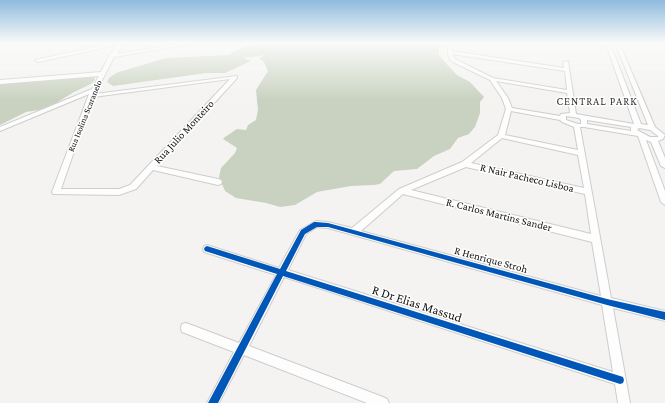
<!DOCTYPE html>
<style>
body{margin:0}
canvas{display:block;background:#f4f3f2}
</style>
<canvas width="665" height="403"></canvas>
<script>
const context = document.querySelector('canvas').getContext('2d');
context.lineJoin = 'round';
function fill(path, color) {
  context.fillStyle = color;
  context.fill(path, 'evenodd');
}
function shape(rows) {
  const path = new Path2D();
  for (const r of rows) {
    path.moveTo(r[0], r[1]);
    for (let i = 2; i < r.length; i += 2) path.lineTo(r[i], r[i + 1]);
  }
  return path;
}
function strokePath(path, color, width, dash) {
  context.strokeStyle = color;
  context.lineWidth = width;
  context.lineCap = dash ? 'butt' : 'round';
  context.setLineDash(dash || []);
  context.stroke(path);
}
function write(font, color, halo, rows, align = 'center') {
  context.font = font + ' "Crimson Pro",serif';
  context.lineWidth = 3;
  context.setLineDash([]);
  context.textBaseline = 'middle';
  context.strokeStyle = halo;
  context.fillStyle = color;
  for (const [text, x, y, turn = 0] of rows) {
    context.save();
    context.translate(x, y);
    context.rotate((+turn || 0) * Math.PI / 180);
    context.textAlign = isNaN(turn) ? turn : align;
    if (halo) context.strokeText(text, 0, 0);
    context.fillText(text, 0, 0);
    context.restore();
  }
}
fill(shape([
 [262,43,439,43,439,55,443,60,457,75,470,82,484,97,480,102,480,113,475,127,469,134,458,138,450,149,434,156,417,169,394,171,380,184,374,185,351,186,317,192,295,205,280,207,266,203,236,198,225,191,219,177,221,168,235,153,237,148,223,139,225,137,237,129,246,130,248,125,256,120,258,110,256,90,268,71,264,62,259,58,265,55,243,58,251,61,225,73,206,73,113,86,107,82,109,78,116,73,166,58,228,55,245,46],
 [94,75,95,80,91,84,74,92,56,103,39,110,26,112,0,125,0,83]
]), '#c9d2c0');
const minor = shape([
 [113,43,123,43,117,54,184,43,196,43,114,57,95,94,237,76,237,78,157,166,218,179,221,180,222,182,221,184,218,185,153,170,136,189,119,195,53,194,52,192,89,94,0,131,0,127,92,89,99,76,0,84,0,80,101,72,109,56,117,45,38,62,35,60,113,43],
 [230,79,130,185,119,189,61,189,93,97,230,79],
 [448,43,452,43,452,51,564,68,563,62,568,61,576,114,634,124,606,44,610,43,641,124,648,125,616,45,618,44,620,45,655,127,665,135,663,139,658,141,665,158,665,168,661,166,651,142,646,140,665,191,665,205,661,202,638,136,584,127,580,127,611,298,665,311,665,321,613,308,630,403,618,403,615,384,284,277,249,346,383,397,387,399,389,403,367,403,244,355,219,403,207,403,234,352,182,332,181,328,182,324,186,323,239,343,276,275,204,252,203,249,204,246,207,245,279,268,300,230,316,221,328,222,352,228,399,189,462,162,498,135,506,109,502,98,490,80,451,61,448,54,448,43],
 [452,54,565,71,567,90,493,78,455,59,452,54],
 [496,81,567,93,570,113,561,114,560,116,512,108,508,98,496,81],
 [511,111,560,120,562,122,574,127,578,150,505,135,511,111],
 [566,116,579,118,581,120,581,124,578,124,566,120,566,116],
 [587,120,631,127,631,131,587,124,587,120],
 [639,128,650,130,658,136,658,137,650,137,637,130,639,128],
 [502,138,578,155,584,188,471,163,502,138],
 [466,167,585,194,591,234,411,190,466,167],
 [403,194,592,242,601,296,361,231,403,194],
 [317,227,328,228,602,305,613,372,288,270,306,234,317,227]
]);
strokePath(minor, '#cecdcc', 2);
fill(minor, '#fdfdfd');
fill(shape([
 [314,222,316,222,328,223,607,299,665,312,665,320,607,305,328,227,317,227,305,234,286,271,620,376,623,377,624,380,623,383,620,384,283,276,218,403,208,403,277,274,205,251,204,249,205,247,207,246,280,269,301,230,314,222]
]), '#0057b8');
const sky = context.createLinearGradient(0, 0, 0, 100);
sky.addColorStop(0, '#8ebbdd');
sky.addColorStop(0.43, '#fafaf9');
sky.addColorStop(1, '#fafaf900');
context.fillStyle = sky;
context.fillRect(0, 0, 665, 100);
write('9px', '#121211', '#fff', [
 ["Rua Isolina Scaranelo",85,116,-68]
]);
context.letterSpacing = '1px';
write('11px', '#353432', '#fff', [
 ["CENTRAL PARK",597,102]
]);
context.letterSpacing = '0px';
write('11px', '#121211', '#fff', [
 ["Rua Julio Monteiro",184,132,-47],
 ["R Nair Pacheco Lisboa",527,178,13],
 ["R. Carlos Martins Sander",499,215,14],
 ["R Henrique Stroh",491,260,15]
]);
write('13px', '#121211', '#fff', [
 ["R Dr Elias Massud",417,304,18]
]);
</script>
